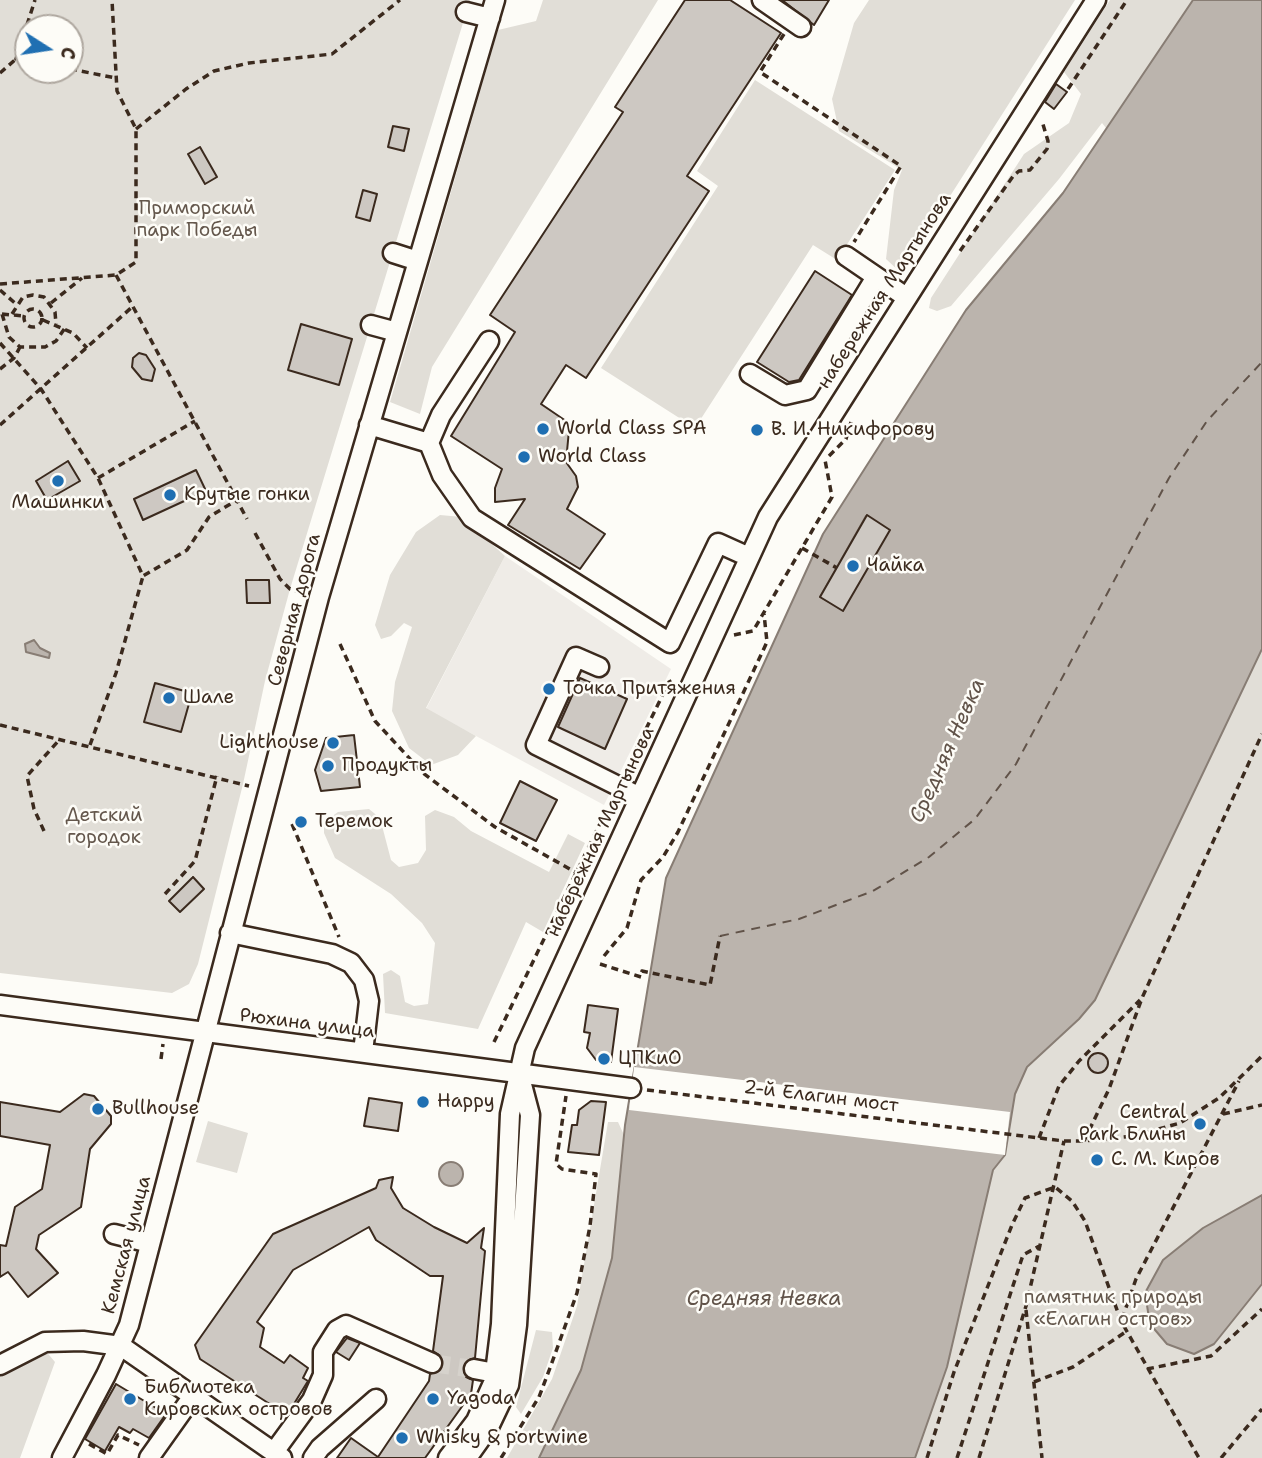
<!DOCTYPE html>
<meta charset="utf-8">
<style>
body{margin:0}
#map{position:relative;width:1262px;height:1458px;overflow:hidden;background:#fdfcf7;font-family:"Shantell Sans",sans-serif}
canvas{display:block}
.north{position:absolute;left:14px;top:14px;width:70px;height:70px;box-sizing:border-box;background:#fdfcf7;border:2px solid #afa8a0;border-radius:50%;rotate:102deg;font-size:19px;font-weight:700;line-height:28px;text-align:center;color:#3b2a1e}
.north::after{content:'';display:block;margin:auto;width:24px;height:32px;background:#1f6fb2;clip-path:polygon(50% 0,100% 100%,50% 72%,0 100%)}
</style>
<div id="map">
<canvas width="1262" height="1458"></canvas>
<div class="north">С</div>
</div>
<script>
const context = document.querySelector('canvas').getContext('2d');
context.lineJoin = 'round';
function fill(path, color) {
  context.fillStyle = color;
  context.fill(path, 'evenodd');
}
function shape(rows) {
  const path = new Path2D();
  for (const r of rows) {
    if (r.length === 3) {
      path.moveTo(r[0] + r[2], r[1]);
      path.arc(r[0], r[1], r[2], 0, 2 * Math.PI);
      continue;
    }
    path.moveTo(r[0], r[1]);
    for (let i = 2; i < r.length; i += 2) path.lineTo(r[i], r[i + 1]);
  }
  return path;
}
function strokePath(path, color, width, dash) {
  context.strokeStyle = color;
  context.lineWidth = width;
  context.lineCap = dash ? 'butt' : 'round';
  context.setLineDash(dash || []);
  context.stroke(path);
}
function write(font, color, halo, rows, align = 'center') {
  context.font = font + ' "Shantell Sans",sans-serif';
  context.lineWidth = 5;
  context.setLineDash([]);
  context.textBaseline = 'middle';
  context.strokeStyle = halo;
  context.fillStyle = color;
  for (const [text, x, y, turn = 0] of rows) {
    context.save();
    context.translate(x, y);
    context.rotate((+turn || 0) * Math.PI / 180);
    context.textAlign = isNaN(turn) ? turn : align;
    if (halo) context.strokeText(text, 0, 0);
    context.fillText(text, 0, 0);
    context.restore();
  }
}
fill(shape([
 [505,556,671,669,604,805,426,709]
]), '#efece7');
fill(shape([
 [0,0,470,0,290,589,265,681,243,784,198,964,189,984,172,993,0,973],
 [28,28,70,28,70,70,28,70],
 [543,0,658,0,432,367,420,414,390,402,498,30,536,21],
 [869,0,1075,0,901,273,886,259,894,190,902,170,839,131,832,99,854,23],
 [1110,0,1193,0,1106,128,1102,123,1059,179,951,306,937,311,929,308,931,298,1024,154,1069,123,1081,94,1064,72],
 [755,80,895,170,837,260,813,245,695,428,601,368,718,186,697,171],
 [440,515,462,517,505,556,426,708,476,736,458,755,431,765,409,748,392,711,395,682,412,627,404,623,391,636,381,639,375,625,390,575,416,532],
 [1262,649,1262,1458,915,1458,947,1367,993,1170,1005,1155,1015,1094,1027,1068,1079,1019,1095,1000],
 [369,809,380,818,391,860,399,867,418,863,426,850,425,816,435,810,454,817,471,831,549,872,568,834,585,843,543,932,526,922,478,1029,385,1013,383,974,391,970,400,976,405,1002,414,1006,428,1004,435,943,422,923,391,894,335,858,324,833,324,822,338,812],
 [208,1121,248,1133,237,1173,196,1162],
 [608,1122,618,1122,624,1135,612,1258,581,1370,539,1458,507,1458,552,1379,577,1306],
 [536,1330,552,1332,553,1348,543,1377,521,1414,516,1407],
 [44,1349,55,1362,20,1458,0,1458,0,1375]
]), '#e1ded7');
const water = shape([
 [1193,0,1262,0,1262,649,1095,1000,1079,1019,1027,1067,1015,1094,1005,1155,993,1170,947,1367,915,1458,539,1458,581,1370,612,1258,625,1125,666,878,823,534,966,310,1063,193,1193,0],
 [866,516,867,516,843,610,820,597,866,516],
 [34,640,40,648,50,653,49,658,26,652,25,644,34,640],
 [451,1174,12],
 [1262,1195,1262,1284,1214,1344,1194,1354,1167,1344,1150,1324,1145,1293,1163,1260,1203,1228,1262,1195]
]);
fill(water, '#bbb4ad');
strokePath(water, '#887d74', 2);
fill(shape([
 [634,1067,1010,1112,1005,1155,629,1110]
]), '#fdfcf7');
strokePath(shape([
 [720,936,799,919,873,891,929,857,975,819,1016,764,1169,478,1207,421,1262,362]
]), '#615349', 2, [9, 7]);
const building = shape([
 [685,0,730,0,781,33,687,176,709,191,586,378,566,365,541,404,566,421,569,430,566,462,576,476,578,487,567,509,605,534,580,569,508,525,525,499,495,502,495,488,502,469,451,436,515,332,490,315,623,112,615,107,685,0],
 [782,0,829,0,814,25,782,0],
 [1056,84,1067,92,1054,109,1045,102,1056,84],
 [393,126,409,129,404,151,388,147,393,126],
 [200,147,217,177,205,184,188,154,200,147],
 [363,190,377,194,370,221,356,217,363,190],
 [815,271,852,295,799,380,789,382,757,362,815,271],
 [301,324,352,339,339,385,288,370,301,324],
 [139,353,146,355,155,369,152,381,142,379,132,367,133,358,139,353],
 [68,461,80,481,47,500,36,481,68,461],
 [196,470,206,491,143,520,134,499,196,470],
 [867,515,890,530,843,611,820,597,867,515],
 [246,580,269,580,270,603,247,603,246,580],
 [580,678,627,699,605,749,558,727,580,678],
 [155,683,192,693,181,732,144,722,155,683],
 [354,735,360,787,321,791,315,770,326,738,354,735],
 [520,781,557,800,536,841,500,823,520,781],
 [193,877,204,889,180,912,169,901,193,877],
 [588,1005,618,1009,611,1062,596,1060,587,1048,590,1033,584,1032,588,1005],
 [1098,1063,10],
 [84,1094,94,1096,111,1116,111,1124,90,1149,81,1207,39,1235,36,1249,58,1273,28,1297,8,1272,0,1277,0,1245,6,1246,15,1207,42,1189,50,1145,0,1136,0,1102,60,1112,84,1094],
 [369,1098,402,1103,398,1131,364,1126,369,1098],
 [591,1101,606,1102,599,1155,568,1152,572,1125,577,1125,579,1110,591,1101],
 [393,1177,391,1188,403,1208,434,1227,467,1243,484,1228,481,1248,485,1251,475,1358,466,1361,463,1368,466,1377,473,1380,471,1394,425,1458,337,1458,351,1438,378,1457,429,1381,430,1374,442,1368,442,1357,433,1351,443,1276,430,1276,376,1240,369,1227,293,1270,257,1322,264,1328,260,1347,284,1363,290,1355,308,1368,303,1378,308,1381,289,1412,279,1410,200,1359,195,1345,273,1234,376,1188,379,1180,393,1177],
 [347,1338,360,1343,349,1360,336,1352,347,1338],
 [116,1384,166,1414,149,1438,133,1429,130,1433,119,1427,105,1451,85,1439,116,1384]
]);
fill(building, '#cdc8c2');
strokePath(building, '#3b2a1e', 2);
strokePath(shape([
 [432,1363,474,1369]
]), '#d6d2cc', 18, [18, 9]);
const minor = shape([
 [762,0,801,27],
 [466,12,490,18],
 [393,253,418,261],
 [846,256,906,297],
 [371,325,397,332],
 [489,341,441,415,429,443,442,475,472,518,670,643,718,543,749,557],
 [750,374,785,395,807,390,876,277],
 [369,425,429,443],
 [599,667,576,657,536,745,640,797],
 [230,933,332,954,351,963,364,980,369,1001,363,1052],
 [0,1005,631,1088],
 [114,1234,150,1243],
 [0,1365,45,1342,83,1341,121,1346,282,1458],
 [474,1369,495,1373],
 [274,1452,312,1400,323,1375,323,1352,337,1330,346,1325,432,1363],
 [62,1458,106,1375,129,1325,319,597,495,0],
 [149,1458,193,1396],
 [313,1458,320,1448,376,1399],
 [448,1458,476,1421,494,1381,501,1324,510,1114,525,1048,768,517,1096,0],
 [467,1458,489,1427,509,1385,517,1325,530,1115,520,1077]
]);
strokePath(minor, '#3b2a1e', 23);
strokePath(shape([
 [784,34,760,72,901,166,854,242],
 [28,61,16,59,35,0],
 [70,69,116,78],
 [0,73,16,59],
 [1068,89,1127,0],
 [136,129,186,89,214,71,249,63,332,54,400,0],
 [960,251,1014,175,1019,171,1030,170,1047,149,1048,141,1042,121],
 [116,275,247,519],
 [0,284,116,275,136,262,136,129,117,91,112,0],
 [0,290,16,304],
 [51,303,82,278],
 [33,318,9],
 [2,314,9,337,20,347,45,347,56,341,65,328],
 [2,314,24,316],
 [12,314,23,297,33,295,44,297,55,312,56,324],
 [43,320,73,333,87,348],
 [0,343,41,389,98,478,143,576,187,550,209,517,237,500],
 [0,369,14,358,20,347],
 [0,425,131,308],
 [829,456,846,439,851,422],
 [98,478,195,421],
 [255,533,280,579,290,589,303,593],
 [802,548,837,568],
 [734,635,753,631,832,497,825,460],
 [340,644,375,721,423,773,495,827,577,873],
 [0,725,249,786],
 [90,745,116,673,143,576],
 [625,772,669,682,675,679],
 [292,824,339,937],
 [44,831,34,809,27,776,60,739],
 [165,894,195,861,217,776],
 [604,956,627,928,641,880,663,857,678,832,767,642,764,614],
 [600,964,641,977,642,971,710,985,720,936],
 [494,1042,611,801],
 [161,1059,163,1044],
 [647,1090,1064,1141,1084,1141,1134,1136,1180,1123,1219,1098,1262,1056],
 [1223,1114,1262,1105],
 [1039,1138,1059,1086,1079,1061,1140,1000],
 [1084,1141,1109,1089,1142,998,1262,734],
 [1026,1310,1042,1458],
 [1122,1319,1136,1279,1239,1081],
 [1147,1369,1211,1356,1262,1309],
 [1034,1382,1073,1367,1127,1331],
 [89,1444,107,1454,118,1435,139,1445],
 [501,1458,539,1397,550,1368,577,1293,590,1226,596,1174,562,1169,556,1164,566,1096],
 [927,1458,954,1372,1012,1225,1025,1198,1055,1187,1072,1201,1085,1221,1121,1321,1199,1458],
 [957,1458,1023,1255,1041,1245],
 [979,1458,1026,1306,1064,1141],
 [1221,1458,1262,1409]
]), '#3b2a1e', 3.5, [7, 5]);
strokePath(minor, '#fdfcf7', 18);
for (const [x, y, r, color] of [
 [543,429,7,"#1f6fb2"],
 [757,430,7,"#1f6fb2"],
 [524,457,7,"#1f6fb2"],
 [58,481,7,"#1f6fb2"],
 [170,495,7,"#1f6fb2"],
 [853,566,7,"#1f6fb2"],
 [549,689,7,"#1f6fb2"],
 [169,698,7,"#1f6fb2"],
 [333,743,7,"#1f6fb2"],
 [328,766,7,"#1f6fb2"],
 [301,822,7,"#1f6fb2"],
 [604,1059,7,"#1f6fb2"],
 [423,1102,7,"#1f6fb2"],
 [98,1109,7,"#1f6fb2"],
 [1200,1124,7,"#1f6fb2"],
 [1097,1160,7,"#1f6fb2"],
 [130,1399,7,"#1f6fb2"],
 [433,1399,7,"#1f6fb2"],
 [402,1438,7,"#1f6fb2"]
]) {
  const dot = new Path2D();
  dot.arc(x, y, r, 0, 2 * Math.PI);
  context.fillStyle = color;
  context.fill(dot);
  strokePath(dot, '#fdfcf7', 2.5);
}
write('19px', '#64574c', '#fdfcf7', [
 ["Приморский",197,209],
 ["парк Победы",197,231],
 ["Детский",104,816],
 ["городок",104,838],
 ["памятник природы",1113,1298],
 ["«Елагин остров»",1113,1320]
]);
write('19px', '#3b2a1e', '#fdfcf7', [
 ["набережная Мартынова",885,291,-57],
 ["Северная дорога",295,610,-75],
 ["набережная Мартынова",601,832,-65],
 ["Рюхина улица",307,1024,7],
 ["2-й Елагин мост",821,1097,7],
 ["Кемская улица",127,1245,-75]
]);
write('19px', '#3b2a1e', '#fdfcf7', [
 ["World Class SPA",557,429],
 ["В. И. Никифорову",771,430],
 ["World Class",538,457],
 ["Крутые гонки",184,495],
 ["Машинки",58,503,"center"],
 ["Чайка",867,566],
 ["Точка Притяжения",563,689],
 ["Шале",183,698],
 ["Lighthouse",319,743,"right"],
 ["Продукты",342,766],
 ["Теремок",315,822],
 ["ЦПКиО",618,1059],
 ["Happy",437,1102],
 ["Bullhouse",112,1109],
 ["Central",1186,1113,"right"],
 ["Park Блины",1186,1135,"right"],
 ["С. М. Киров",1111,1160],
 ["Библиотека",144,1388],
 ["Кировских островов",144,1410],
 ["Yagoda",447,1399],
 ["Whisky & portwine",416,1438]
], 'left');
write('italic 21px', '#615349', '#fdfcf7', [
 ["Средняя Невка",948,751,-66],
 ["Средняя Невка",764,1300]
]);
</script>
